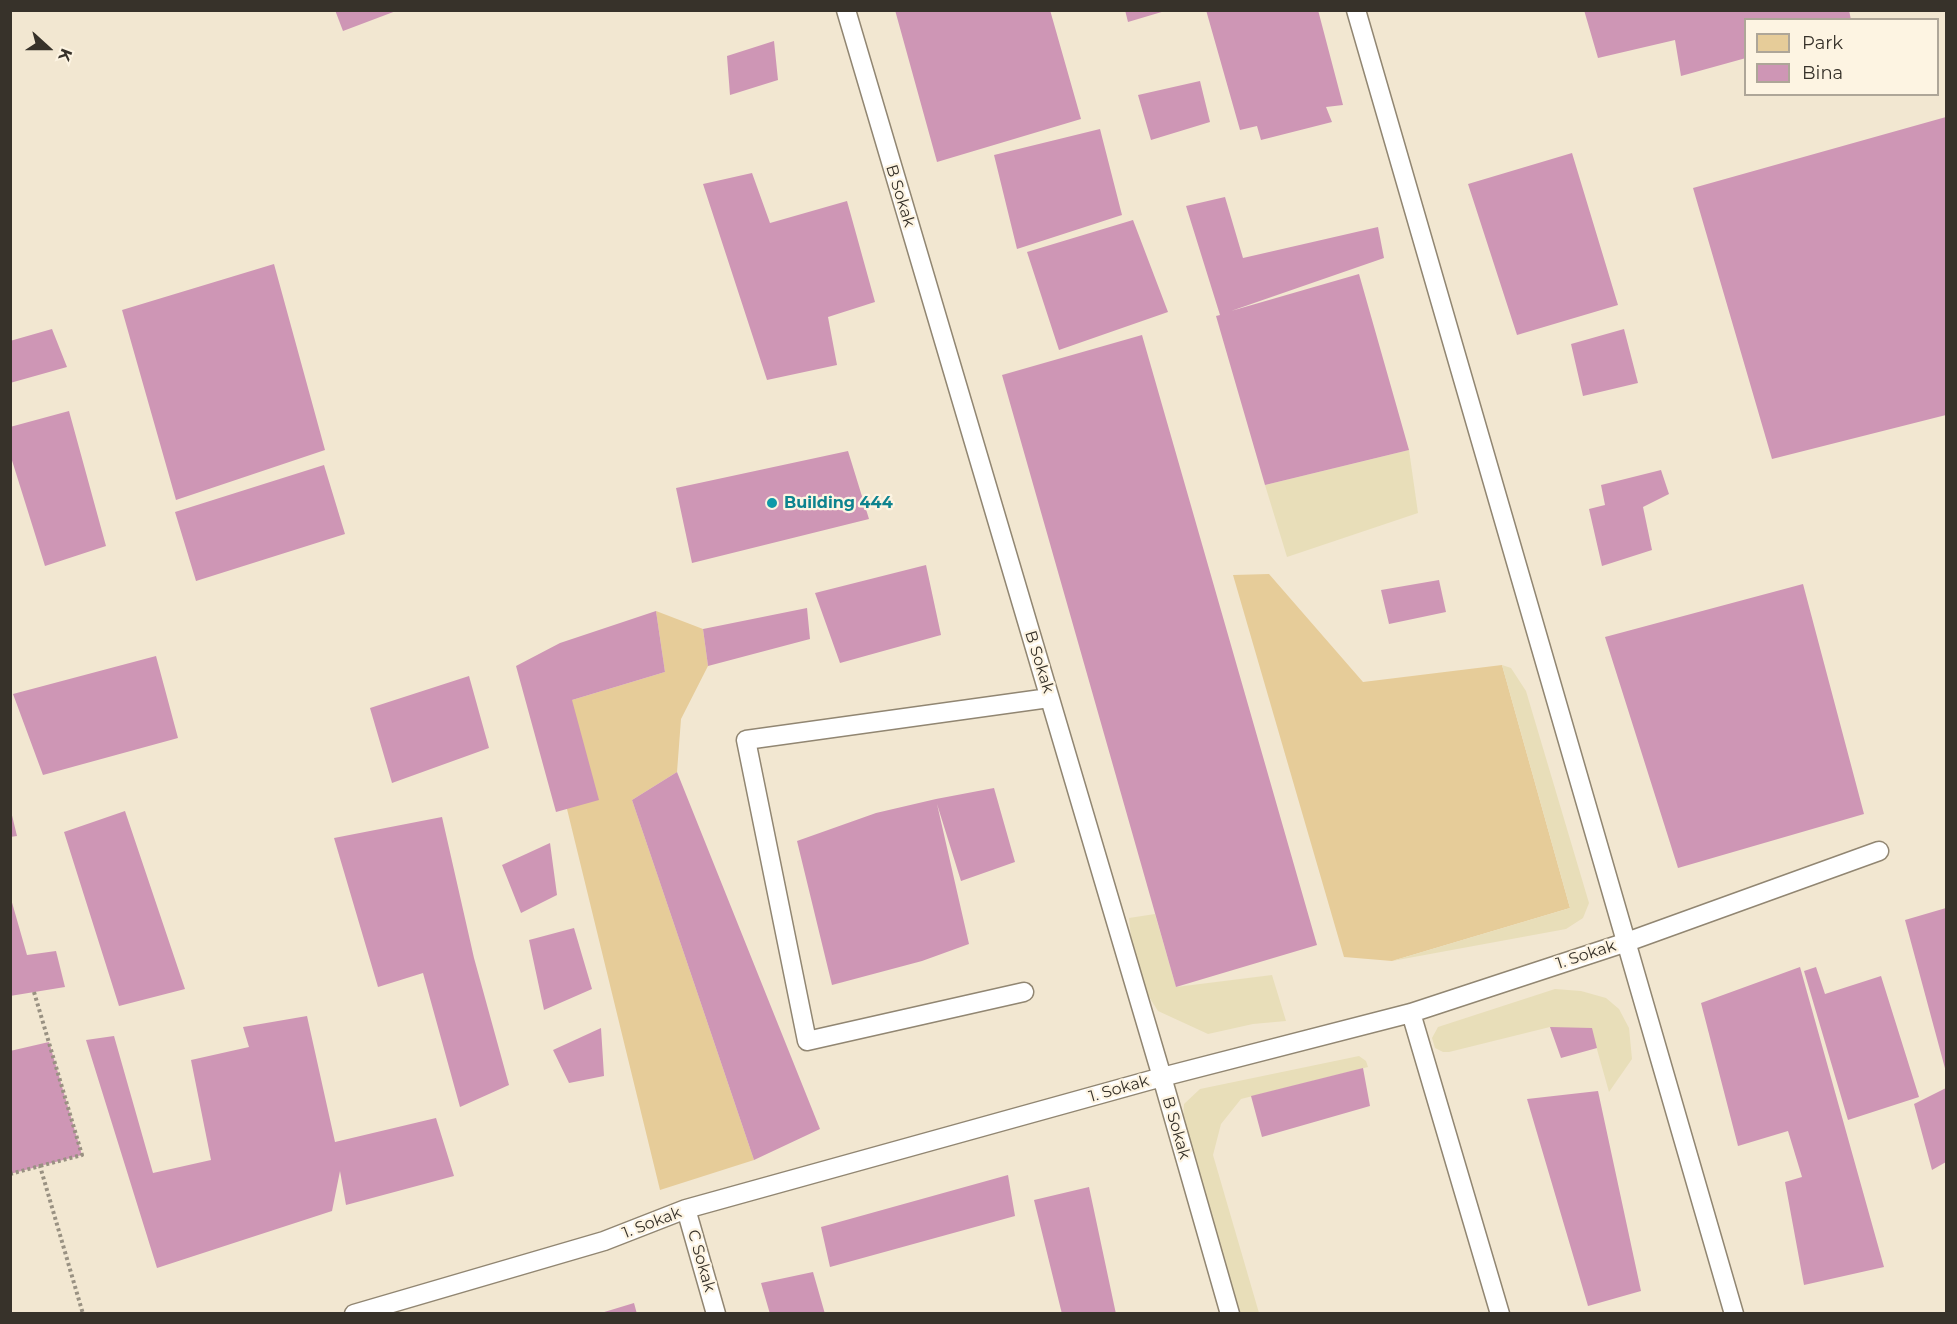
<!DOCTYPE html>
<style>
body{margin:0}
#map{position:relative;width:1957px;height:1324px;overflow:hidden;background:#f2e7d1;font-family:Montserrat,sans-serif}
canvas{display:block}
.frame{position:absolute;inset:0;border:12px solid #37322a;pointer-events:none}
.legend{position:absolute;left:1744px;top:18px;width:195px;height:78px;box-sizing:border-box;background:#fdf4e2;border:2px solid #aea698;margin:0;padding:8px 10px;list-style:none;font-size:18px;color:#37322a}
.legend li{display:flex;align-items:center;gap:12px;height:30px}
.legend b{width:30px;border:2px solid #aea698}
.north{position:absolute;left:18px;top:18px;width:60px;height:60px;-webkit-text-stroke:4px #fdf4e2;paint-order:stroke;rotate:111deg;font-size:16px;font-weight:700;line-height:24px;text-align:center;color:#37322a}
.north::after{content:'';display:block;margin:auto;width:21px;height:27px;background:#37322a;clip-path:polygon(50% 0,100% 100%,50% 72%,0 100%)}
</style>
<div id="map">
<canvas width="1957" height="1324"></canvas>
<div class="frame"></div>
<ul class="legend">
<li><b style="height:16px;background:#e6cc99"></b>Park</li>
<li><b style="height:16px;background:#ce96b5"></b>Bina</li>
</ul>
<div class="north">K</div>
</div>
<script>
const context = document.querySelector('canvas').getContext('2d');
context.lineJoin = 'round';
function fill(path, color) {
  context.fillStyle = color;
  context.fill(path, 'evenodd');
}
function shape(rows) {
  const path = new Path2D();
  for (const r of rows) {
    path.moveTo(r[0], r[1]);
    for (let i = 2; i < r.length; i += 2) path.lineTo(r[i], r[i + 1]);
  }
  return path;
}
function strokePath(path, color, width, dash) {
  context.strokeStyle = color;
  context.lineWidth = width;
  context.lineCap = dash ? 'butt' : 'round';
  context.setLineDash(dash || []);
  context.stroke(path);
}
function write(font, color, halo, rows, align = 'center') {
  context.font = font + ' Montserrat,sans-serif';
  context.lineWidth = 4.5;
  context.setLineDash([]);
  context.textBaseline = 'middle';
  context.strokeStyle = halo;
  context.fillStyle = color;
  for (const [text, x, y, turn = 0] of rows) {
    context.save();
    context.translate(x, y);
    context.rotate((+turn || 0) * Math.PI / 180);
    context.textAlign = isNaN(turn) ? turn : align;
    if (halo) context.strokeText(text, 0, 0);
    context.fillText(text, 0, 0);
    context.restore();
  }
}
fill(shape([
 [1269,574,1363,682,1502,665,1570,908,1392,961,1344,957,1233,575],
 [656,611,703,629,708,666,681,719,677,772,632,800,754,1160,660,1190,567,809,572,700,665,672]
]), '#e6cc99');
fill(shape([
 [1409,450,1418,513,1287,557,1265,485],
 [1502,665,1511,668,1526,691,1589,903,1583,918,1566,929,1392,961,1570,908],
 [1155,914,1176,987,1272,975,1286,1021,1253,1024,1208,1034,1158,1011,1135,975,1129,918],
 [1555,989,1581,991,1606,998,1619,1009,1629,1028,1632,1059,1609,1092,1591,1028,1561,1032,1550,1027,1449,1052,1443,1052,1435,1048,1432,1038,1438,1027],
 [1359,1056,1366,1061,1368,1067,1241,1099,1221,1124,1213,1155,1259,1313,1234,1313,1182,1131,1184,1104,1200,1089]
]), '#e8deb9');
fill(shape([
 [335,10,396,10,396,11,343,31],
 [895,10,1050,10,1081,119,937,162],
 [1125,10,1165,10,1165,11,1128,22],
 [1206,10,1318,10,1343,105,1326,107,1332,122,1261,140,1257,126,1240,130],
 [1584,10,1849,10,1851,20,1746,20,1746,58,1681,76,1675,40,1598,58],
 [774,41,778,80,730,95,727,56],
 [1200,81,1210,122,1151,140,1138,95],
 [1946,117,1946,415,1772,459,1693,188],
 [1100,129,1122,215,1017,249,994,155],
 [1572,153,1618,305,1517,335,1468,184],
 [752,173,770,223,847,201,875,302,828,317,837,365,767,380,703,184],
 [1225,197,1243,258,1378,227,1384,258,1231,311,1359,274,1409,450,1265,485,1216,316,1220,315,1186,206],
 [1133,220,1168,312,1059,350,1027,252],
 [274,264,325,450,176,500,122,310],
 [52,329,67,367,10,383,10,341],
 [1624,329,1638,383,1583,396,1571,344],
 [1142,335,1317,945,1176,987,1002,375],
 [69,411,106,546,45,566,10,454,10,427],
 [848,451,869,519,692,563,676,488],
 [324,465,345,534,196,581,175,512],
 [1661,470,1669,494,1643,507,1652,550,1602,566,1589,509,1605,505,1601,485],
 [926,565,941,635,840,663,815,593],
 [1439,580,1446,612,1389,624,1381,590],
 [1803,584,1864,814,1678,868,1605,637],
 [807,608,810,639,708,666,703,629],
 [656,611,665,672,572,700,599,800,556,812,516,666,560,643],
 [156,656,178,738,43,775,13,694],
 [469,676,489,748,392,783,370,708],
 [677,772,820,1129,754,1160,632,800],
 [994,788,1015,862,961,881,937,804,969,944,922,961,832,985,797,841,876,813,936,799],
 [10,807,17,836,10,837],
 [125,811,185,989,119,1006,64,832],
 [442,817,474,958,509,1085,460,1107,423,973,378,987,334,838],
 [550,843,557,895,521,913,502,865],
 [11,899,27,955,56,951,65,987,10,996],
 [1946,908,1946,1072,1905,920],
 [574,928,592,989,544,1010,529,940],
 [1800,967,1884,1267,1804,1285,1785,1182,1802,1177,1788,1131,1738,1146,1701,1003],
 [1816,967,1825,994,1881,976,1919,1097,1848,1120,1804,971],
 [307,1016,335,1142,436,1118,454,1176,346,1205,340,1171,332,1211,157,1268,86,1040,114,1036,153,1173,211,1160,191,1060,249,1047,243,1027],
 [1550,1027,1592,1028,1597,1048,1561,1058],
 [601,1028,604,1076,569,1083,553,1050],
 [49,1042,82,1155,10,1174,10,1051],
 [1363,1068,1370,1106,1262,1137,1251,1096],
 [1946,1088,1946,1162,1932,1170,1914,1104],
 [1598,1091,1641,1291,1588,1306,1527,1099],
 [1008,1175,1015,1216,830,1267,821,1227],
 [1089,1187,1116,1314,1062,1314,1034,1200],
 [813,1272,825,1314,770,1314,761,1283],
 [634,1303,637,1314,601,1314,601,1313]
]), '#ce96b5');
const service = shape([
 [846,10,1162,1077,1230,1314],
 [1356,10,1734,1314],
 [1024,992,807,1041,746,740,1049,698],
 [1411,1013,1500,1314],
 [686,1209,716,1314],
 [354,1314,604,1241,686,1209,1162,1077,1411,1013,1627,942,1879,851]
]);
strokePath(service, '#918672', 21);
strokePath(shape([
 [34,992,82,1155,40,1166],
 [10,1174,40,1166,83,1314]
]), '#999182', 4, [3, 3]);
strokePath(service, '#fff', 18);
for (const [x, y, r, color] of [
 [772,503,6,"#0f9aa8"]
]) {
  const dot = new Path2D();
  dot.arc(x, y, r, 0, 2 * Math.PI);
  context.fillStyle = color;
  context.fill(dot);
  strokePath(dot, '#fdf4e2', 2);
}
write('16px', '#37322a', '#fdf4e2', [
 ["B Sokak",900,196,73],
 ["B Sokak",1039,662,73],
 ["1. Sokak",1586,955,-18],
 ["1. Sokak",1119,1089,-16],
 ["B Sokak",1176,1128,74],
 ["1. Sokak",652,1223,-21],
 ["C Sokak",701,1261,74]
]);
write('bold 16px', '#0d838f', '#fdf4e2', [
 ["Building 444",784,503]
], 'left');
</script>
